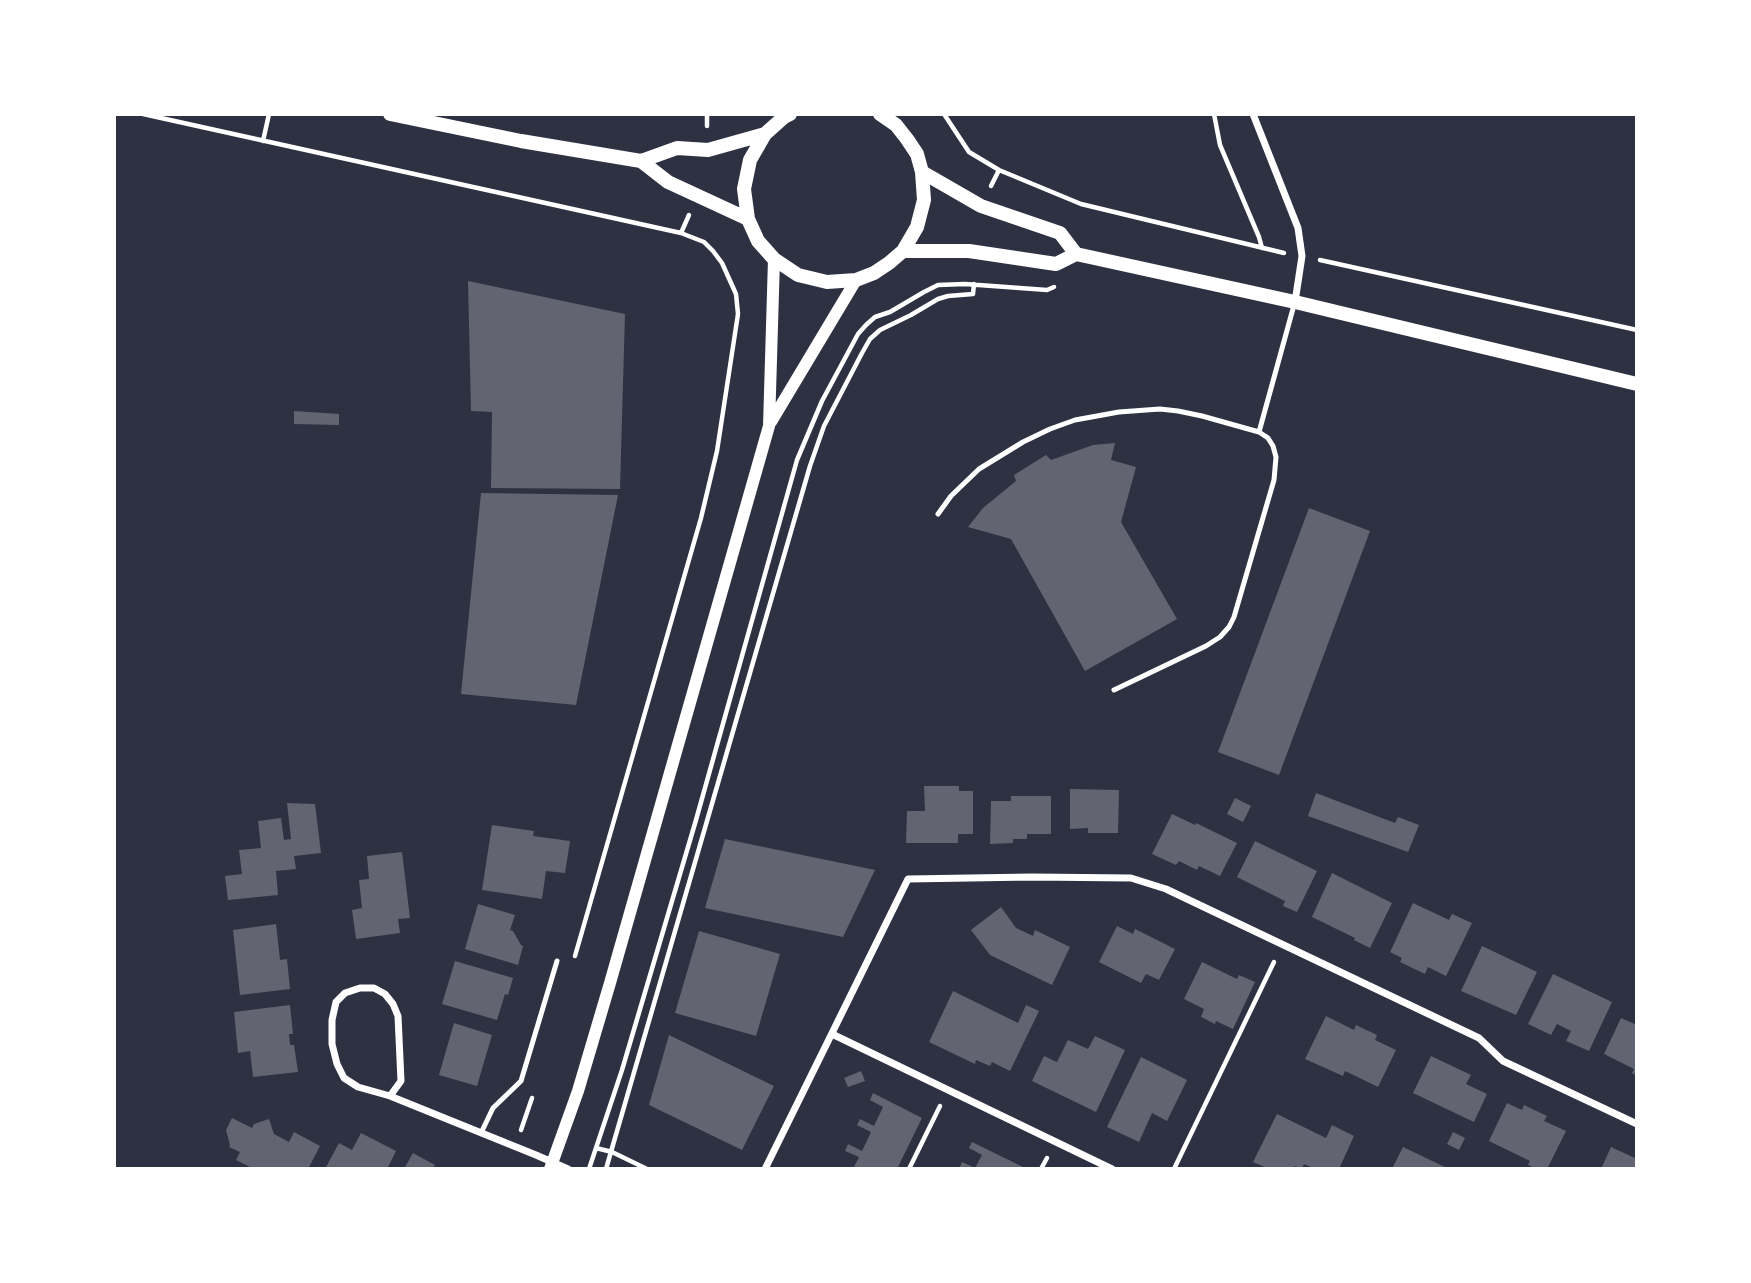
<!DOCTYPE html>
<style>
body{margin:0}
#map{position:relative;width:1751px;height:1283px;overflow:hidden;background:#2d3142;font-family:"Exo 2",sans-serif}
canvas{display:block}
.frame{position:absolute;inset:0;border:116px solid #fff;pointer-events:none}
</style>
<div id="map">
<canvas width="1751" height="1283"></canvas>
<div class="frame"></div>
</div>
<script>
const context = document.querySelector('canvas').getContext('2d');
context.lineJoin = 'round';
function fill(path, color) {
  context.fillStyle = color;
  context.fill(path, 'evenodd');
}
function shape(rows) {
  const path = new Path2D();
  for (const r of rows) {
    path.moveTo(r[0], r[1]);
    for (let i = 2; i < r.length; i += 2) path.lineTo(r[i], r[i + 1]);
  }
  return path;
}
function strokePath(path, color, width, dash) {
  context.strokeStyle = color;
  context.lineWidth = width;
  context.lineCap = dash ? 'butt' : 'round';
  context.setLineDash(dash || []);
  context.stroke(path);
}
fill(shape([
 [468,281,625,314,620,489,491,488,492,412,471,411],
 [294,411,339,414,339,425,294,424],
 [1115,443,1111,460,1136,467,1121,522,1177,619,1085,671,1011,539,968,527,983,508,1016,481,1014,475,1046,455,1051,460,1093,445],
 [481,493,618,495,576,705,461,694],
 [1309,508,1370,531,1279,775,1218,752],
 [924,786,959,786,959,791,973,791,973,834,958,834,958,843,906,843,907,811,925,811],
 [1070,789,1119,790,1118,833,1088,833,1088,828,1070,829],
 [1316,793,1395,823,1398,817,1419,825,1408,852,1308,816],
 [1011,796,1051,796,1051,834,1027,834,1027,839,1013,839,1013,843,990,844,991,801,1011,801],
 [1235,798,1251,806,1243,822,1227,814],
 [287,803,315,804,321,853,294,856,296,869,276,871,278,895,228,900,225,876,242,874,239,850,261,848,258,821,281,818,284,840,291,839],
 [1172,814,1195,825,1196,823,1237,843,1220,876,1199,866,1197,870,1179,861,1176,865,1152,854],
 [492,825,534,831,533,836,570,841,565,873,546,871,542,899,482,890],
 [725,839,846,864,875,870,843,937,705,908],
 [1255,841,1317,871,1297,912,1283,906,1285,901,1237,877],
 [402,852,410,918,398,919,400,933,356,939,352,910,362,908,359,880,369,879,367,856],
 [1332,873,1392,903,1370,948,1354,940,1355,938,1312,917],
 [1413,903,1449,920,1452,914,1472,923,1446,976,1428,967,1425,974,1400,962,1402,958,1390,952],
 [478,904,515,915,510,930,513,931,521,945,523,946,518,965,465,949],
 [1001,907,1016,928,1033,936,1035,930,1070,947,1052,985,990,955,971,930],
 [276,924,280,960,287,959,290,989,240,995,233,930],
 [1117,926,1133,934,1135,929,1175,949,1159,980,1146,974,1141,983,1099,962],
 [699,931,780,954,756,1036,675,1013],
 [1482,946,1537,972,1516,1015,1461,991],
 [455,961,513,978,508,995,505,994,497,1020,442,1004],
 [1202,962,1237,979,1239,975,1255,982,1233,1029,1216,1021,1215,1024,1201,1017,1204,1009,1184,999],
 [1553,974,1612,1002,1589,1051,1566,1041,1571,1031,1557,1024,1551,1035,1528,1024],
 [953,991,1018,1023,1026,1005,1039,1011,1010,1071,992,1062,990,1066,976,1060,975,1064,929,1042],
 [290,1005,293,1034,289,1034,290,1045,294,1045,298,1072,253,1077,250,1051,238,1053,234,1012],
 [1326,1016,1354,1030,1356,1025,1377,1035,1375,1040,1396,1050,1378,1087,1345,1071,1343,1076,1305,1059],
 [1621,1018,1637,1025,1637,1076,1632,1073,1634,1069,1604,1054],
 [454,1023,492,1035,477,1086,439,1075],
 [669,1035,774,1086,742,1150,649,1105],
 [1095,1036,1125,1050,1096,1112,1032,1081,1044,1056,1057,1062,1068,1040,1088,1049],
 [1431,1056,1471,1075,1466,1084,1487,1094,1474,1122,1413,1093],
 [1141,1057,1187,1080,1167,1121,1152,1113,1139,1142,1107,1127],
 [861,1071,865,1081,848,1087,844,1078],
 [873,1093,922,1118,897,1169,853,1169,859,1157,845,1151,848,1144,862,1151,871,1132,857,1125,860,1119,874,1126,883,1107,870,1100],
 [1507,1103,1522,1110,1524,1105,1547,1116,1544,1121,1566,1131,1547,1169,1537,1169,1528,1165,1530,1161,1489,1141],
 [1277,1114,1326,1138,1332,1125,1354,1136,1339,1169,1315,1169,1304,1164,1302,1169,1295,1166,1293,1169,1269,1169,1253,1162],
 [232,1118,252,1128,254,1124,269,1119,274,1134,289,1142,294,1132,320,1146,308,1169,254,1169,236,1160,240,1152,229,1147,230,1145,226,1130],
 [1453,1132,1465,1138,1459,1150,1447,1144],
 [361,1133,396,1151,387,1169,325,1169,339,1143,352,1150],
 [972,1142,1023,1167,1022,1169,959,1169,962,1162,975,1168,982,1155,969,1148],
 [1403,1147,1449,1169,1392,1169],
 [1611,1147,1637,1159,1637,1169,1601,1169],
 [413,1153,435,1165,432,1169,404,1169]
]), '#626471');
strokePath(shape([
 [143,114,681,233,704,242,713,251,722,263,736,294,738,314,717,451,701,518,575,956],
 [707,114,707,126],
 [944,114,969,152,999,170,1081,204,1284,253],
 [1214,114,1220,145,1259,237,1262,248],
 [263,141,269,114],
 [991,186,999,170],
 [681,233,689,215],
 [1320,260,1637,330],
 [521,1130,532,1098],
 [596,1148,612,1152,647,1169],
 [589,1169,622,1070,696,820,797,460,822,401,858,334,866,325,875,317,890,312,924,292,938,285,965,284,1047,290,1054,287],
 [606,1169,810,466,824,426,862,353,870,339,880,330,911,315,938,299,948,296,973,294,974,284],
 [909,1169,940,1106],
 [1041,1169,1047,1158],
 [1174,1169,1274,962]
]), '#fff', 4.5);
strokePath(shape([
 [938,514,951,496,979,469,1023,442,1050,429,1075,420,1119,412,1160,409,1178,411,1202,416,1259,432,1294,305],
 [1114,690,1206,646,1220,637,1229,627,1234,617,1274,480,1276,457,1273,446,1268,438,1259,432],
 [481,1133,493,1108,521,1081,557,961]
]), '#fff', 5);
strokePath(shape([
 [1253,114,1298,228,1302,256,1295,302],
 [832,1034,1112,1169],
 [390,1096,401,1081,398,1016,393,1004,385,994,374,988,360,988,345,993,336,1002,332,1020,332,1044,337,1064,344,1078,358,1087,390,1096,536,1155,568,1169],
 [765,1169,908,879,1032,877,1131,878,1166,889,1479,1038,1503,1061,1637,1124]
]), '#fff', 7);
strokePath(shape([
 [771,422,856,280],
 [550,1169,578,1091,610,983,769,426,774,259]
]), '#fff', 12);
strokePath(shape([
 [390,114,521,141,641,161,668,182,748,219],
 [790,114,784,117,765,134,750,160,744,189,748,219,758,241,774,259,798,275,827,282,856,280,874,273,889,263,903,251,917,227,924,200,922,172,917,154,907,139,896,125,880,114],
 [641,161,677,148,708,150,765,134],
 [922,172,981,206,1060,233,1076,254],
 [903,251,969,251,1056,264,1076,254,1295,302,1637,384]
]), '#fff', 14);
</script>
